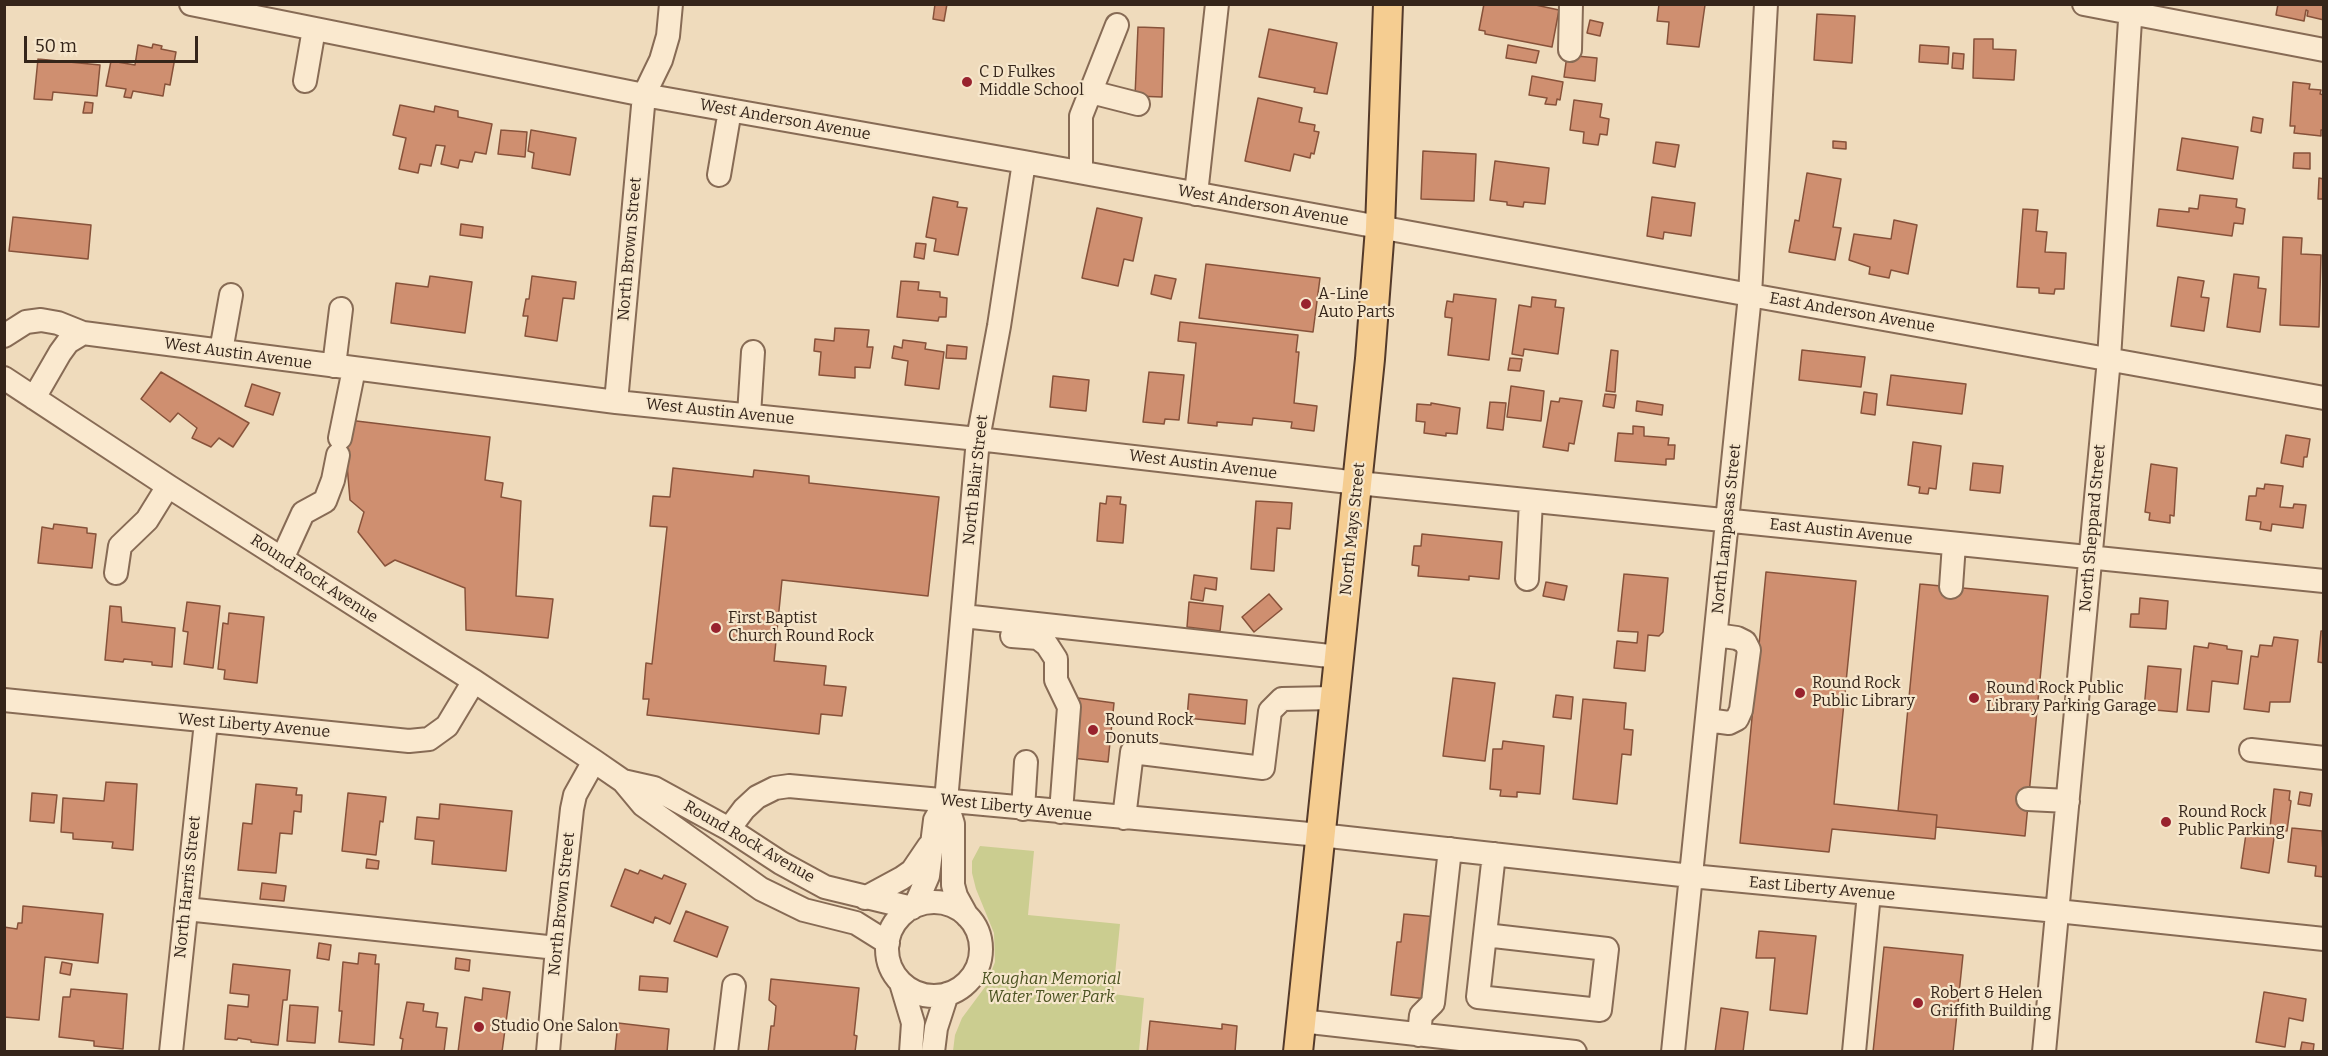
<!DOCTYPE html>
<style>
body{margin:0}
#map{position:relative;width:2328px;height:1056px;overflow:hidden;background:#efdbbc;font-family:Bitter,serif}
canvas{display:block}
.frame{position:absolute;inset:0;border:6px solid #35251a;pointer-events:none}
.scale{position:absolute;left:24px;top:36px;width:174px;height:27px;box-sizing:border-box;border:3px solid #35251a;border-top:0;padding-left:8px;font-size:18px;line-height:21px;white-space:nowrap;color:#35251a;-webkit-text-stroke:4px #f6e6cb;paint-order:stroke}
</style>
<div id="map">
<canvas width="2328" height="1056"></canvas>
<div class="frame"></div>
<div class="scale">50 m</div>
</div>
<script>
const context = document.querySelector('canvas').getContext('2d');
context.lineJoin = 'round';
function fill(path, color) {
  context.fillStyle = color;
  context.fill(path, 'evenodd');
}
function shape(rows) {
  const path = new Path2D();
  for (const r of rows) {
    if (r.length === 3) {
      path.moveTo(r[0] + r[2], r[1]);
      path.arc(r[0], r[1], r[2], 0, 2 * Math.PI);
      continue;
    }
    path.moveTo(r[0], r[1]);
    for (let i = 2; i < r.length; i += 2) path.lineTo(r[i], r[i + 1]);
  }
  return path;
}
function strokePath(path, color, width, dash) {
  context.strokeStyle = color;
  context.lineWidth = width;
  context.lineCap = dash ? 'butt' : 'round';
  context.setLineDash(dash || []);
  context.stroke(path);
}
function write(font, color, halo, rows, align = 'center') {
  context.font = font + ' Bitter,serif';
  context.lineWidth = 4.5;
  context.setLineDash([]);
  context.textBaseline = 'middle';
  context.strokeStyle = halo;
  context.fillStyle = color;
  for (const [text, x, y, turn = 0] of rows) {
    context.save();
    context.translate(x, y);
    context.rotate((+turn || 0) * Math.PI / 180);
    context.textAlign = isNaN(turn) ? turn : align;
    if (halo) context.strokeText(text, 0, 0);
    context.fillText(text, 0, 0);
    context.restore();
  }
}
fill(shape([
 [980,846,1034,851,1028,915,1120,924,1113,994,1144,998,1139,1051,953,1051,955,1035,962,1018,985,987,995,962,994,933,976,889,972,873,972,861]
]), '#cbcd90');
const building = shape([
 [935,4,947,4,944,21,933,19,935,4],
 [1484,4,1531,4,1559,10,1552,47,1485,34,1485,31,1479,30,1484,4],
 [1659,4,1705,5,1699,47,1667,44,1669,22,1657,21,1659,4],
 [2278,4,2324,4,2324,20,2307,16,2308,11,2306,10,2304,21,2276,15,2278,4],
 [1817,14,1855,16,1852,63,1814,60,1817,14],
 [1590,20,1603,23,1600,36,1587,33,1590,20],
 [1138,27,1164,28,1162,97,1135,96,1138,27],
 [1269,29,1337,43,1327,94,1314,92,1315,88,1259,77,1269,29],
 [1974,39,1993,39,1993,49,2016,50,2014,80,1973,78,1974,39],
 [153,44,162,46,161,49,176,52,170,85,165,84,163,96,133,91,131,98,124,97,126,89,106,86,111,61,135,65,138,45,152,48,153,44],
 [1508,45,1539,51,1536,63,1506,58,1508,45],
 [1920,45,1949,47,1948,64,1919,62,1920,45],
 [1953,53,1964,54,1963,69,1952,68,1953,53],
 [1567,55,1597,58,1595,81,1564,77,1567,55],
 [38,59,100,65,97,96,53,92,52,100,34,99,38,59],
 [1532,76,1563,82,1560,100,1557,99,1556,105,1545,104,1547,98,1529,95,1532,76],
 [2293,82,2310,84,2309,89,2321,90,2320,94,2324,95,2324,130,2321,130,2321,136,2294,133,2295,126,2290,126,2293,82],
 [1258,98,1302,108,1299,122,1315,125,1314,131,1319,132,1314,154,1311,153,1310,158,1294,154,1290,171,1245,161,1258,98],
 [1574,100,1602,104,1600,117,1609,119,1607,135,1600,134,1598,145,1583,143,1584,132,1570,130,1574,100],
 [85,102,93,103,92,113,83,113,85,102],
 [400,105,434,112,435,106,458,111,458,117,492,124,486,154,475,152,472,162,460,160,458,168,441,164,445,146,436,145,431,166,420,164,418,173,399,169,406,138,393,135,400,105],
 [2253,117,2263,119,2261,133,2251,131,2253,117],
 [501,130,527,132,525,157,498,154,501,130],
 [531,130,576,138,570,175,532,168,534,153,528,151,531,130],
 [2182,138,2238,147,2233,179,2177,170,2182,138],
 [1833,141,1846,142,1846,149,1833,148,1833,141],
 [1656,142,1679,145,1675,167,1653,163,1656,142],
 [1423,151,1476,154,1474,201,1421,199,1423,151],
 [2294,153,2310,153,2310,169,2293,168,2294,153],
 [1495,161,1549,168,1545,204,1524,202,1523,207,1507,205,1507,202,1490,200,1495,161],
 [1807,173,1841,179,1833,227,1841,228,1835,260,1789,252,1795,220,1799,221,1807,173],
 [2319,178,2324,179,2324,199,2318,199,2319,178],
 [2200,195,2237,199,2236,207,2245,209,2243,224,2234,223,2232,236,2157,226,2159,209,2189,212,2189,208,2198,209,2200,195],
 [933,197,958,202,957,207,967,208,958,255,934,251,936,239,926,237,933,197],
 [1652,197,1695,203,1691,236,1664,232,1663,239,1647,236,1652,197],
 [1097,208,1142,218,1133,261,1124,259,1118,286,1082,278,1097,208],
 [2023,209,2038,210,2036,231,2047,232,2045,252,2066,253,2064,289,2055,289,2054,294,2039,293,2039,288,2017,287,2023,209],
 [13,217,91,225,88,259,9,251,13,217],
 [1894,220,1917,225,1908,274,1891,270,1889,278,1869,274,1870,267,1849,260,1854,234,1891,239,1894,220],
 [461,224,483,227,482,238,460,235,461,224],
 [2283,237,2302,238,2301,254,2321,255,2319,327,2280,325,2283,237],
 [916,243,926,244,924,259,914,257,916,243],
 [1206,264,1320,278,1313,332,1199,318,1206,264],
 [2234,274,2259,277,2258,288,2266,289,2260,332,2227,327,2234,274],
 [1155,275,1176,279,1171,299,1151,294,1155,275],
 [430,276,472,282,465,333,391,323,396,283,428,287,430,276],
 [532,276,576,282,574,299,563,298,557,341,525,336,528,316,523,316,526,299,529,299,532,276],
 [2178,277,2204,281,2201,297,2209,298,2204,331,2171,326,2178,277],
 [901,281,919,282,918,290,940,292,940,297,947,298,946,317,939,317,938,321,897,317,901,281],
 [1454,294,1496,299,1489,360,1448,355,1452,318,1445,317,1445,313,1447,301,1453,302,1454,294],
 [1532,297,1556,300,1555,307,1564,308,1558,354,1524,349,1523,356,1512,354,1519,305,1531,307,1532,297],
 [1180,322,1298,335,1296,352,1299,352,1294,403,1317,406,1314,431,1291,428,1292,422,1253,418,1252,425,1217,422,1217,426,1188,423,1196,343,1178,341,1180,322],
 [835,328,869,330,867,347,873,347,870,368,855,367,855,378,819,375,821,352,814,351,815,339,834,341,835,328],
 [903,340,926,343,925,349,944,352,939,389,905,385,908,361,892,358,894,346,902,348,903,340],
 [947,345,967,347,966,359,946,358,947,345],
 [1611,350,1618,351,1615,392,1606,391,1611,350],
 [1802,350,1865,357,1861,387,1799,380,1802,350],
 [1510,358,1522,359,1520,371,1508,370,1510,358],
 [161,372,249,423,233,447,219,438,211,447,192,438,197,428,178,413,170,422,141,399,161,372],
 [1149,372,1184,375,1179,420,1165,419,1164,424,1143,422,1149,372],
 [1891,375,1966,384,1962,414,1887,405,1891,375],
 [1053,376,1089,380,1086,411,1050,407,1053,376],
 [252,384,280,393,273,415,245,406,252,384],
 [1511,386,1544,391,1541,421,1507,417,1511,386],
 [1864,392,1877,394,1875,415,1861,413,1864,392],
 [1605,394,1616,395,1614,408,1603,406,1605,394],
 [1560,398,1582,401,1574,444,1569,443,1568,451,1543,447,1551,401,1559,402,1560,398],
 [1637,401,1663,405,1662,415,1636,411,1637,401],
 [1490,402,1506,403,1503,430,1487,428,1490,402],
 [1431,403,1460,408,1457,434,1446,433,1446,436,1424,433,1425,422,1416,421,1417,404,1431,405,1431,403],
 [348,420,490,437,485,480,503,483,501,497,521,501,516,596,553,599,548,638,466,630,465,588,395,560,385,566,358,532,364,512,350,500,346,453,348,420],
 [1633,426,1644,427,1644,436,1669,438,1668,445,1675,445,1674,459,1666,459,1666,465,1615,461,1618,433,1633,434,1633,426],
 [2286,435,2310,439,2307,457,2304,457,2303,467,2281,463,2286,435],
 [1913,442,1941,446,1936,489,1929,488,1928,494,1919,493,1920,487,1908,485,1913,442],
 [1973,463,2003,466,2000,493,1970,490,1973,463],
 [2151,464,2177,468,2174,516,2170,515,2170,523,2149,520,2150,513,2145,512,2151,464],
 [673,468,753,477,754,470,809,476,809,483,939,497,928,596,782,580,774,661,826,666,824,685,846,687,842,716,821,714,819,734,647,715,649,699,643,699,646,663,652,664,667,527,650,526,653,496,670,497,673,468],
 [2265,484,2283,486,2280,507,2293,508,2294,504,2306,505,2303,528,2272,524,2271,531,2260,529,2261,522,2246,520,2249,496,2256,496,2257,488,2264,489,2265,484],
 [1107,496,1121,497,1120,504,1126,505,1123,543,1097,541,1100,503,1106,504,1107,496],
 [1256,501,1292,503,1290,529,1277,528,1274,571,1251,569,1256,501],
 [54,524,87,528,87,533,96,534,92,568,38,563,42,527,53,529,54,524],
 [1422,534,1502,542,1499,579,1469,576,1469,580,1418,576,1419,566,1412,565,1414,546,1421,546,1422,534],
 [1766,572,1856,581,1834,804,1937,815,1935,839,1832,829,1829,852,1740,843,1766,572],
 [1624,574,1668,578,1663,632,1659,636,1648,635,1645,671,1614,668,1617,641,1637,643,1638,632,1618,631,1624,574],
 [1194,575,1217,578,1216,590,1205,588,1203,601,1191,599,1194,575],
 [1546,582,1567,586,1564,600,1543,596,1546,582],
 [1920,584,2048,596,2025,836,1936,827,1937,815,1898,811,1920,584],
 [1269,594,1282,609,1254,632,1242,617,1269,594],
 [2140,598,2168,601,2166,629,2130,627,2131,614,2139,614,2140,598],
 [187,602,220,606,213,668,184,664,188,632,183,631,187,602],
 [1189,602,1223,606,1220,631,1187,627,1189,602],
 [110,606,121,607,122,622,175,628,172,667,152,665,152,662,124,659,123,662,105,660,110,606],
 [229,613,264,617,257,683,224,679,225,670,218,669,223,623,228,624,229,613],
 [2321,631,2324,631,2324,663,2318,662,2321,631],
 [2274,637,2298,640,2290,702,2270,702,2269,712,2244,709,2251,656,2258,657,2260,645,2272,646,2274,637],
 [2209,643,2227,646,2227,649,2242,651,2238,684,2212,681,2209,712,2187,710,2194,646,2208,648,2209,643],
 [2148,666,2181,669,2177,712,2144,709,2148,666],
 [1453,678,1495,683,1485,761,1443,756,1453,678],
 [1189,694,1247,700,1245,724,1187,718,1189,694],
 [1556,695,1573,697,1571,719,1553,717,1556,695],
 [1078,698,1114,703,1108,762,1072,758,1078,698],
 [1583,699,1626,703,1624,729,1633,730,1631,755,1622,754,1617,804,1573,799,1583,699],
 [1503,741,1544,746,1540,794,1517,792,1517,797,1500,796,1501,790,1490,789,1493,749,1502,749,1503,741],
 [106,782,137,784,133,850,112,848,113,842,73,839,73,833,61,832,63,798,104,801,106,782],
 [256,784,297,788,296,795,302,795,301,812,294,811,292,834,280,833,276,873,238,870,243,823,252,824,256,784],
 [2274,789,2290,791,2289,800,2291,801,2287,831,2270,828,2274,789],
 [2300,792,2312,794,2310,806,2298,804,2300,792],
 [32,793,57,795,54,823,30,821,32,793],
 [348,793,386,797,383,822,380,821,376,855,342,851,348,793],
 [440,804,512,811,506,871,432,864,434,841,415,839,417,817,439,819,440,804],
 [2247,827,2275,831,2269,873,2241,868,2247,827],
 [2292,828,2322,831,2324,877,2315,876,2316,866,2288,862,2292,828],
 [367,859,379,861,378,869,366,868,367,859],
 [625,869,638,874,640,870,662,879,664,875,686,884,670,924,655,917,653,923,611,906,625,869],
 [262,883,286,886,284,901,260,899,262,883],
 [23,906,103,914,98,963,45,957,39,1020,4,1017,4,927,17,929,18,923,22,923,23,906],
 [686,911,728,927,717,957,674,941,686,911],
 [1404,914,1437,917,1427,999,1391,995,1397,942,1401,942,1404,914],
 [1759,931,1816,936,1807,1014,1770,1010,1775,958,1756,958,1759,931],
 [319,943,331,945,329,960,317,958,319,943],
 [1884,947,1963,955,1953,1052,1873,1052,1884,947],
 [359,953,376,955,375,964,379,964,374,1045,339,1042,342,1011,339,1011,343,962,358,964,359,953],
 [456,958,470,960,469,971,455,969,456,958],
 [62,962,72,964,70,975,60,973,62,962],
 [233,964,290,970,287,1000,283,1000,278,1045,251,1042,251,1040,238,1038,237,1040,225,1039,228,1005,248,1007,249,995,230,993,233,964],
 [640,976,668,978,667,992,639,990,640,976],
 [771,979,859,988,854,1035,857,1036,855,1052,768,1052,771,1026,774,1026,776,1006,769,1000,771,979],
 [483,988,510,992,502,1052,458,1052,465,997,482,1000,483,988],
 [71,989,127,994,123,1049,94,1046,94,1041,59,1037,63,997,70,997,71,989],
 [2264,992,2306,999,2303,1021,2289,1018,2285,1047,2256,1042,2264,992],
 [407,1002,424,1004,423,1011,438,1013,436,1027,447,1028,444,1052,401,1052,403,1039,400,1038,407,1002],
 [290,1005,318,1007,315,1043,287,1041,290,1005],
 [1721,1008,1748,1012,1743,1052,1715,1052,1721,1008],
 [1150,1021,1222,1029,1222,1024,1237,1026,1235,1052,1147,1052,1150,1021],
 [618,1023,669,1029,667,1052,615,1052,618,1023],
 [2302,1042,2314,1044,2313,1052,2300,1052,2302,1042]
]);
fill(building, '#cf8f70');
strokePath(building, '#87523a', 1.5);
const minor = shape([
 [191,4,644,95,1024,162,1750,295,2324,398],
 [2084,4,2324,50],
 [1570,50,1571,4],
 [305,81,314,29],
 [1091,92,1138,104],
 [1081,172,1081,116,1117,25],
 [719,175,730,110],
 [1196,194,1217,4],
 [4,336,26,322,41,320,58,323,83,333,616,402,978,439,1358,483,2324,581],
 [221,351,231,295],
 [334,366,341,309],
 [4,378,168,486,474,681,594,761,623,781,643,805,761,889,804,910,856,923,888,943],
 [34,398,60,353,68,342,83,333],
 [616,402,644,95,661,60,668,36,671,4],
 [749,415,753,352],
 [340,438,354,369],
 [282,559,303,513,325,501,333,480,338,455],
 [116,573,120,546,147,520,168,486],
 [1527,579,1531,501],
 [1951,587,1954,544],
 [963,616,1339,657],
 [1012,636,1038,638,1047,645,1056,659,1056,680,1069,707,1061,812],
 [4,700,409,741,429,739,447,726,474,681],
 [1707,720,1729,723,1737,719,1741,710,1749,650,1745,642,1737,638,1716,635],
 [2251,750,2324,758],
 [623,781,654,788,729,829,781,863,825,887,912,908],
 [2028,799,2068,801],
 [946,801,953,824,953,885,956,896,967,916],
 [1023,809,1026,762],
 [1124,818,1132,752,1263,768,1270,711,1282,699,1334,698],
 [729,829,744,809,757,797,775,788,789,786,1320,835,1691,876,2057,911,2324,939],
 [865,898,902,878,912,871,929,846],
 [934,949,47],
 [915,906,928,876,935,820,946,801,978,439,999,326,1024,162],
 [186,909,557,948],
 [1485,935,1607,949,1600,1010,1478,997,1494,854],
 [901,983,913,1023,911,1052],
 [1301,1021,1575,1052],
 [1419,1035,1421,1015,1433,1003,1450,849],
 [171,1052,206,722],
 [548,1052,557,948,572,809,575,795,594,761],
 [726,1052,734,986],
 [933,1052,936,1028,947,994],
 [1673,1052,1750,295,1766,4],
 [1854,1052,1869,893],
 [2044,1052,2109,359,2131,4]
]);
const major = shape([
 [1298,1052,1370,359,1380,228,1388,4]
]);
strokePath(minor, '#876b55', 26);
strokePath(major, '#543a2a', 32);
strokePath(minor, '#fae9cf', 22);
strokePath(major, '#f5cd91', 28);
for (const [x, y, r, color] of [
 [967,82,6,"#98232e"],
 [1306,304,6,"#98232e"],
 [716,628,6,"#98232e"],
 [1800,693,6,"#98232e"],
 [1974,698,6,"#98232e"],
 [1093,730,6,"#98232e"],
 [2166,822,6,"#98232e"],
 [1918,1003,6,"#98232e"],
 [479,1027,6,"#98232e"]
]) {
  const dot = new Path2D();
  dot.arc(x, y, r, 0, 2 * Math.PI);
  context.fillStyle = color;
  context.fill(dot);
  strokePath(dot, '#f6e6cb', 2);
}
write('16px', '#35251a', '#f6e6cb', [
 ["C D Fulkes",979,73],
 ["Middle School",979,91],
 ["A-Line",1318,295],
 ["Auto Parts",1318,313],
 ["First Baptist",728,619],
 ["Church Round Rock",728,637],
 ["Round Rock",1812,684],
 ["Public Library",1812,702],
 ["Round Rock Public",1986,689],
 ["Library Parking Garage",1986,707],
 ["Round Rock",1105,721],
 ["Donuts",1105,739],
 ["Round Rock",2178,813],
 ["Public Parking",2178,831],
 ["Robert & Helen",1930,994],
 ["Griffith Building",1930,1012],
 ["Studio One Salon",491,1027]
], 'left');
write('16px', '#35251a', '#f6e6cb', [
 ["West Anderson Avenue",785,120,10],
 ["West Anderson Avenue",1263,206,10],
 ["North Brown Street",630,249,-85],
 ["East Anderson Avenue",1852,313,10],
 ["West Austin Avenue",238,354,8],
 ["West Austin Avenue",720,412,6],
 ["West Austin Avenue",1203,465,7],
 ["North Blair Street",976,480,-84],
 ["North Sheppard Street",2093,528,-85],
 ["North Mays Street",1353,529,-84],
 ["North Lampasas Street",1727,529,-84],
 ["East Austin Avenue",1841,532,6],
 ["Round Rock Avenue",314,579,33],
 ["West Liberty Avenue",254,726,5],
 ["West Liberty Avenue",1016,808,6],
 ["Round Rock Avenue",749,842,30],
 ["North Harris Street",188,887,-84],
 ["East Liberty Avenue",1822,889,5],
 ["North Brown Street",562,904,-84]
]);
write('italic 16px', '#4a5220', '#f6e6cb', [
 ["Koughan Memorial",1051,980],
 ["Water Tower Park",1051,998]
]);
</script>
